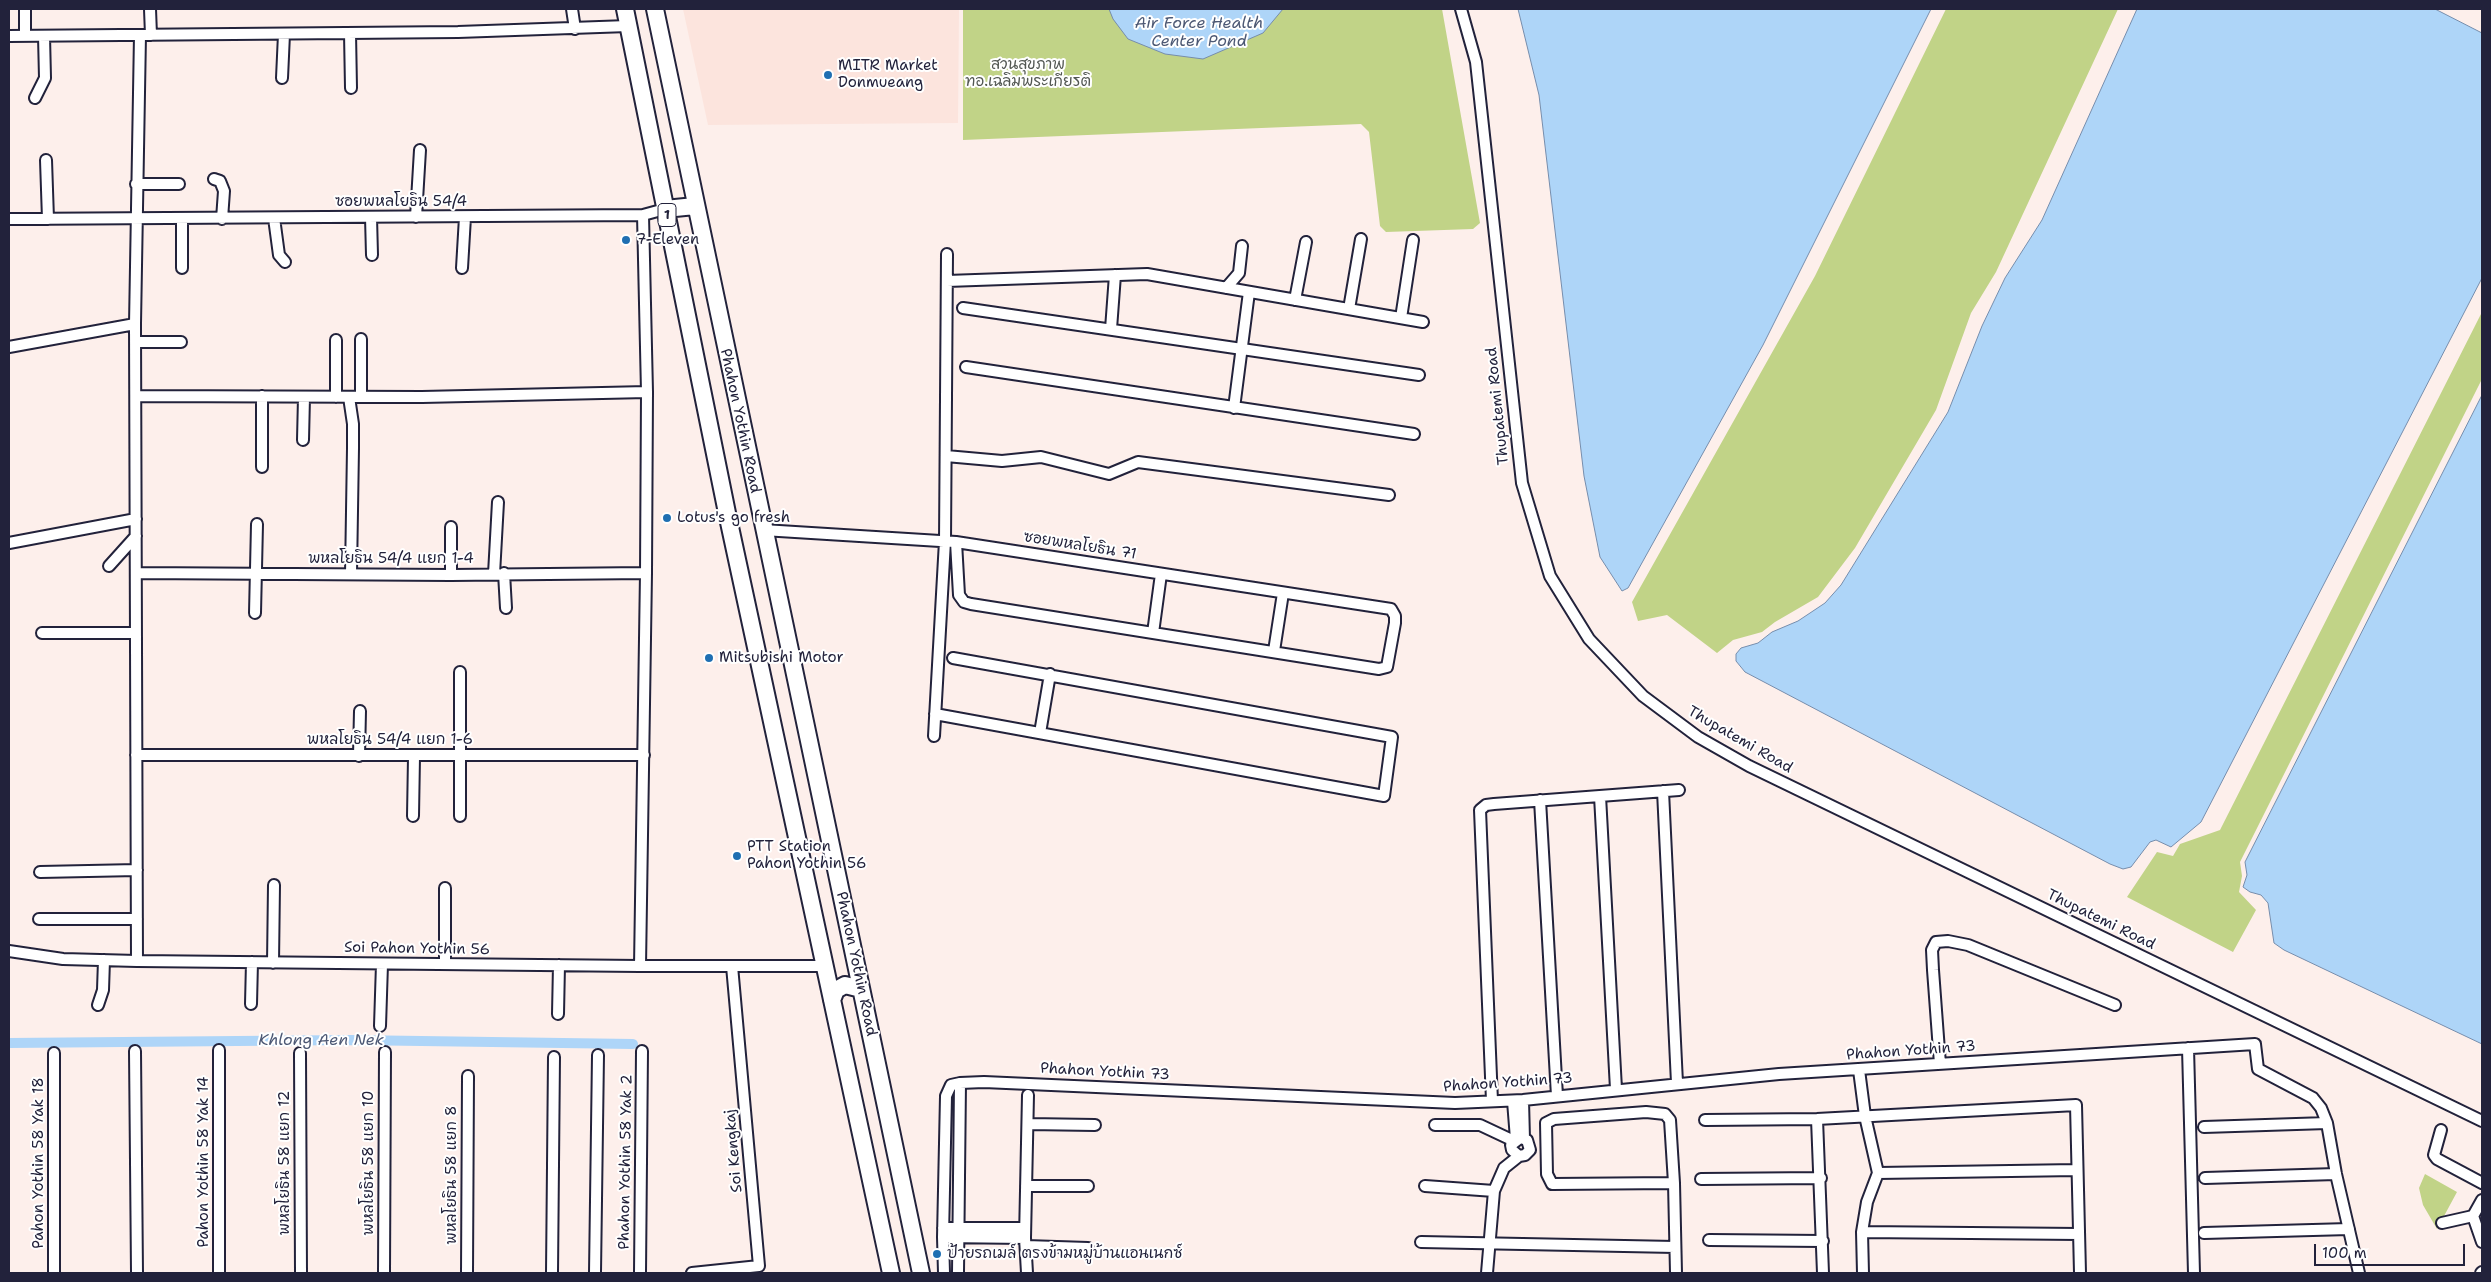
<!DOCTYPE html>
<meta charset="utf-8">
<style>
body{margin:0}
#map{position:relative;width:2491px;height:1282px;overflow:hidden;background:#fdefeb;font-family:"Shantell Sans",sans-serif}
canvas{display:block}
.frame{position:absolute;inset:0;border:10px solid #22223b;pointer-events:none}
.scale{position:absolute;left:2314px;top:1244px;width:151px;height:22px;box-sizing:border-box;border:2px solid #22223b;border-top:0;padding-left:6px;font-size:15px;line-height:18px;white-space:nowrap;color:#22223b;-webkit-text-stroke:4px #fff;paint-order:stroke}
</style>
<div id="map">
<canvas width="2491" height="1282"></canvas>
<div class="frame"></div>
<div class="scale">100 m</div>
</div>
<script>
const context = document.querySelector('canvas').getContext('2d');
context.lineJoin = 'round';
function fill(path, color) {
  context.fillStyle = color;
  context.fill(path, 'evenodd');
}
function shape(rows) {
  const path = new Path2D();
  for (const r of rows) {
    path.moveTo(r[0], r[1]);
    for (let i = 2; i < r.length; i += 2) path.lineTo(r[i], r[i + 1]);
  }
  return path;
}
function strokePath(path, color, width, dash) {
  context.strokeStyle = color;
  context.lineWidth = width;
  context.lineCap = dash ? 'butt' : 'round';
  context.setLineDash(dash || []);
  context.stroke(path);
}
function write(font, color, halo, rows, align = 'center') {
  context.font = font + ' "Shantell Sans","Playpen Sans Thai",sans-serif';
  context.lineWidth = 4;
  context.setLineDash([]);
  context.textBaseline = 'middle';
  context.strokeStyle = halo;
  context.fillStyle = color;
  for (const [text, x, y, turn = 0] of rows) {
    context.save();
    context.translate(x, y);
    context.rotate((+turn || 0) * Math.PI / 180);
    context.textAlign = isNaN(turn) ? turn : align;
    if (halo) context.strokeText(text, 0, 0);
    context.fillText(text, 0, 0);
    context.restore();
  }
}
fill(shape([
 [683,9,959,9,958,123,708,125]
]), '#fce4dd');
fill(shape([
 [963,9,1442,9,1480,223,1473,229,1386,232,1380,226,1369,132,1361,124,963,140],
 [1946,9,2118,9,1996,272,1971,313,1936,410,1855,548,1818,597,1775,622,1762,632,1733,640,1717,653,1667,615,1638,621,1632,602,1815,276],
 [2482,312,2482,379,2240,862,2242,876,2239,892,2256,910,2233,952,2127,897,2157,852,2173,856,2180,844,2220,830],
 [2425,1174,2457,1192,2437,1229,2423,1205,2419,1188]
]), '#c1d387');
const water = shape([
 [1109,9,1283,9,1263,33,1203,59,1165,54,1128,39,1113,19,1109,9],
 [1518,9,1931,9,1763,345,1628,588,1622,591,1600,557,1584,476,1539,95,1518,9],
 [2137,9,2435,9,2482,33,2482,278,2201,822,2171,847,2156,840,2150,842,2131,867,2123,869,2110,864,1745,672,1736,661,1736,654,1741,648,1758,643,1772,632,1798,621,1825,603,1841,585,1948,412,1982,326,2005,278,2042,220,2137,9],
 [2482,395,2482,1044,2284,950,2274,943,2268,903,2261,895,2250,892,2243,887,2247,875,2245,862,2482,395]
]);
fill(water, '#aed5f8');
strokePath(water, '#768dac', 1);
strokePath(shape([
 [9,1043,351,1040,633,1044]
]), '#aed5f8', 10);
const street = shape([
 [150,9,151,35],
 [572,9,575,29],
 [1461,9,1476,62,1522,483,1550,576,1589,639,1643,696,1698,737,1749,766,2482,1121],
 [350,33,351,88],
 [9,36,458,32,628,26],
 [25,36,25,9],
 [282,78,284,34],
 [35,98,45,78,44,36],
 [46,160,48,219],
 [214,179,220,181,224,191,222,219],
 [136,184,179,184],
 [371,217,372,255],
 [416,217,420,150],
 [274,218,279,255,285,262],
 [9,219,643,215,665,209],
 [182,219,182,268],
 [462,268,465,217],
 [947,281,1147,274,1423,322],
 [1226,288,1239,273,1242,246],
 [1295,300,1306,242],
 [963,308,1419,375],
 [1349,309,1361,239],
 [1401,318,1413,240],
 [1111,329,1115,275],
 [336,340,336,397],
 [135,342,181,342],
 [9,347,135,324],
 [966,367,1414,434],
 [136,396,422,397,647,392],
 [349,397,353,424,353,448,351,574],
 [361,397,361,339],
 [1234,408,1249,292],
 [303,440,304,397],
 [946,456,1002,461,1041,457,1109,474,1138,462,1389,495],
 [262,467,262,396],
 [763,530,956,542,1391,609,1395,616,1395,623,1387,667,1379,669,971,604,964,602,959,595,956,542],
 [9,543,136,519],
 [109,566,136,536],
 [136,573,451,575,646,573],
 [504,573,506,608],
 [494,574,498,502],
 [451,575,451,527],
 [255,613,257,524],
 [42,633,136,633],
 [1153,633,1161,574],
 [1274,651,1283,593],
 [935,714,1384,796,1392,737,953,658],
 [1040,733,1050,674],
 [934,736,945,541,947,254],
 [136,755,644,755],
 [359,756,360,711],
 [1663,791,1677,1083],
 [1600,796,1616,1089],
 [1540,800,1557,1096],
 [413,816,414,757],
 [460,816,460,672],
 [40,872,137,870],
 [39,919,137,919],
 [9,951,63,959,137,961,640,966,825,966],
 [137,961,135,324,140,35],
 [273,963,274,885],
 [445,964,445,888],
 [640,966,646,573,647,392,643,215],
 [251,1004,252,962],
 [98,1005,103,990,104,960],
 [558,1014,559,965],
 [380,1026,382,964],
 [2188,1048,2194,1273],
 [219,1050,219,1273],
 [135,1051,137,1273],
 [54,1053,54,1273],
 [300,1053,301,1273],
 [1940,1064,1933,970,1932,950,1936,942,1948,941,1968,945,2115,1005],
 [1859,1070,1865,1116,1878,1173,1867,1202,1862,1232,1863,1273],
 [1523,1100,1524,1139],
 [1492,1101,1480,810,1486,805,1494,804,1679,790],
 [1513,1101,1516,1139],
 [1817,1119,1823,1273],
 [1705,1120,1817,1119,2076,1105,2080,1273],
 [1028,1124,1095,1125],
 [1435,1125,1480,1125,1514,1141],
 [2204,1127,2327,1123],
 [2441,1130,2434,1155,2437,1159,2482,1183],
 [1878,1173,2077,1170],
 [2205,1178,2336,1174],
 [1701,1179,1821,1178],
 [1674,1183,1552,1184,1547,1174,1546,1123,1554,1119,1646,1112,1665,1114,1670,1120,1674,1183,1676,1273],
 [1026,1186,1088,1186],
 [1425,1186,1494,1191],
 [2482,1200,2473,1216,2482,1242],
 [2442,1223,2473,1216],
 [943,1228,1025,1228],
 [1862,1232,2079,1234],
 [2204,1233,2349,1229],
 [943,1237,1025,1238],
 [1709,1240,1823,1241],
 [1421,1242,1675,1247],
 [1026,1246,1088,1248],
 [384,1273,385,1052],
 [467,1273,468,1076],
 [552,1273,554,1057],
 [595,1273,598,1055],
 [640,1273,642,1051],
 [692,1273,759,1266,732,966],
 [944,1273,943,1237,946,1096,951,1085,960,1083,984,1082,1455,1103,1523,1100,1779,1074,2255,1044,2258,1069,2313,1098,2321,1108,2327,1123,2336,1174,2359,1273],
 [958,1273,960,1083],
 [1027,1273,1025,1238,1028,1095],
 [1487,1273,1494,1191,1504,1168,1519,1156,1525,1155,1530,1150,1527,1140,1520,1138,1511,1145,1512,1150,1519,1156],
 [2481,1273,2482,1272]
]);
const primary = shape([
 [625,9,727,513,891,1273],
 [655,9,921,1273],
 [665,209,695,206],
 [832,1000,836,990,845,985,861,989]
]);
strokePath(street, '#22223b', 14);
strokePath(primary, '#22223b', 20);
strokePath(street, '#fff', 10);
strokePath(primary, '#fff', 16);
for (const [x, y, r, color] of [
 [828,75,5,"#1f6fb2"],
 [626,240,5,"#1f6fb2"],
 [667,518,5,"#1f6fb2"],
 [709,658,5,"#1f6fb2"],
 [737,856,5,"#1f6fb2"],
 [937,1254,5,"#1f6fb2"]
]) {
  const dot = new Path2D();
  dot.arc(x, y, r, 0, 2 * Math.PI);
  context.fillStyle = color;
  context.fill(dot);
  strokePath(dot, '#fff', 2);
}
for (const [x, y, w] of [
 [667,215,18]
]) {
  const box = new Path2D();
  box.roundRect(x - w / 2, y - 11.5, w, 23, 4);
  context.fillStyle = '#fff';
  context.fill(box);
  strokePath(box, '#22223b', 1);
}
write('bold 14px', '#22223b', null, [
 ["1",667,215]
]);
write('15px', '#525752', '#fff', [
 ["สวนสุขภาพ",1028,65],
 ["ทอ.เฉลิมพระเกียรติ",1028,82]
]);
write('15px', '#22223b', '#fff', [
 ["MITR Market",838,66],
 ["Donmueang",838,83],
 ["7-Eleven",636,240],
 ["Lotus's go fresh",677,518],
 ["Mitsubishi Motor",719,658],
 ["PTT Station",747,847],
 ["Pahon Yothin 56",747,864],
 ["ป้ายรถเมล์ ตรงข้ามหมู่บ้านแอนเนกซ์",947,1254]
], 'left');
write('15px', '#22223b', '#fff', [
 ["ซอยพหลโยธิน 54/4",401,202],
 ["Thupatemi Road",1498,406,-96],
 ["Phahon Yothin Road",740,421,78],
 ["ซอยพหลโยธิน 71",1080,546,9],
 ["พหลโยธิน 54/4 แยก 1-4",391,559],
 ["พหลโยธิน 54/4 แยก 1-6",390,740],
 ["Thupatemi Road",1740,740,30],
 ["Thupatemi Road",2101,920,26],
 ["Soi Pahon Yothin 56",417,949,1],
 ["Phahon Yothin Road",856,964,78],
 ["Phahon Yothin 73",1911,1051,-4],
 ["Phahon Yothin 73",1105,1072,3],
 ["Phahon Yothin 73",1508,1083,-4],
 ["Soi Kengkaj",734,1151,-95],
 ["Pahon Yothin 58 Yak 14",204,1162,-90],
 ["Phahon Yothin 58 Yak 2",626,1162,-89],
 ["Pahon Yothin 58 Yak 18",39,1163,-90],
 ["พหลโยธิน 58 แยก 12",285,1163,-90],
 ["พหลโยธิน 58 แยก 10",369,1163,-90],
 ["พหลโยธิน 58 แยก 8",452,1175,-90]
]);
write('italic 16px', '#4c5874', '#fff', [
 ["Air Force Health",1199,24],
 ["Center Pond",1199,42],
 ["Khlong Aen Nek",321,1041]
]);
</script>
